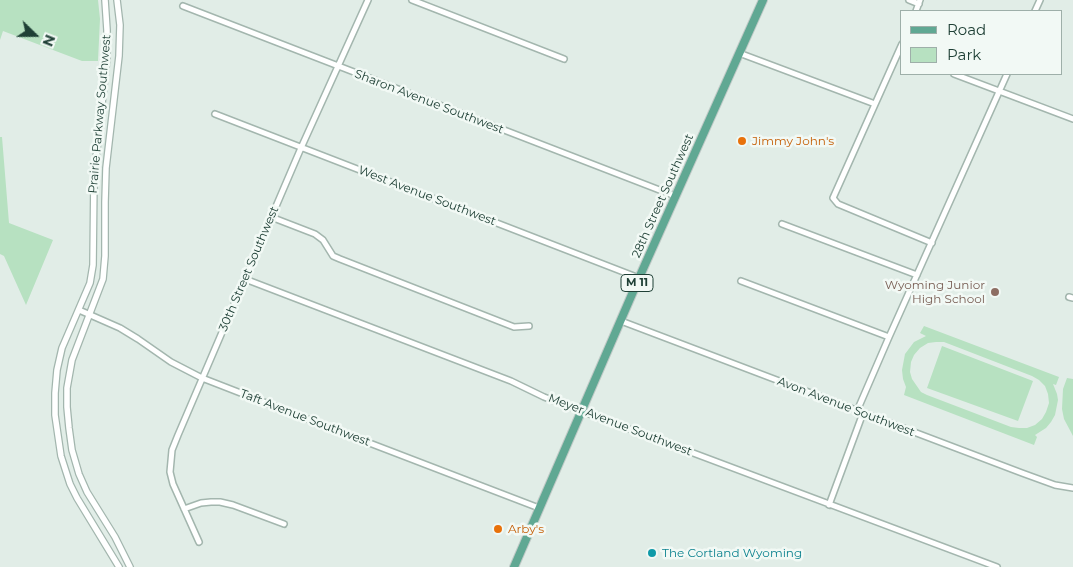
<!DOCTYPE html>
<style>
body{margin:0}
#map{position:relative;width:1073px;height:567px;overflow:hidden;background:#e1ede7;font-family:Montserrat,sans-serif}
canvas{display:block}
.legend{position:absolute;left:900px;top:10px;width:162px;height:65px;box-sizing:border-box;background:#f2f9f5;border:1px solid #9eafa9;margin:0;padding:6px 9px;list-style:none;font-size:15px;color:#1f4036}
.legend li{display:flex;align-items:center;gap:10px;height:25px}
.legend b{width:25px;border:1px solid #9eafa9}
.north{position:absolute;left:10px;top:10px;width:50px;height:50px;-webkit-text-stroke:4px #f2f9f5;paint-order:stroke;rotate:112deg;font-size:14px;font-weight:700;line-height:20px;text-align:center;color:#1f4036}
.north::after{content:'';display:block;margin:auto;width:18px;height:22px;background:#1f4036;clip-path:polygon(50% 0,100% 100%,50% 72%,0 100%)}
</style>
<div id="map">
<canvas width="1073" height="567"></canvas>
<ul class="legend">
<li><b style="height:6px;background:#60a893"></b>Road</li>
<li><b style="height:14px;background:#b7e1c1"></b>Park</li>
</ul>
<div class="north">N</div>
</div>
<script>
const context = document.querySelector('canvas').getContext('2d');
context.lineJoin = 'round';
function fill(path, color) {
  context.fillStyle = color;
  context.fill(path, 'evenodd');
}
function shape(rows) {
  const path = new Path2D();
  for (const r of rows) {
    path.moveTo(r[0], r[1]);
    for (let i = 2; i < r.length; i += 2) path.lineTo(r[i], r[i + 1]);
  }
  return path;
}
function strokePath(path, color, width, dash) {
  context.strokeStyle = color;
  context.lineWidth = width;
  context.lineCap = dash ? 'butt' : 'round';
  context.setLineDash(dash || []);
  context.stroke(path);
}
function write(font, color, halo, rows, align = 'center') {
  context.font = font + ' Montserrat,sans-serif';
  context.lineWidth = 5;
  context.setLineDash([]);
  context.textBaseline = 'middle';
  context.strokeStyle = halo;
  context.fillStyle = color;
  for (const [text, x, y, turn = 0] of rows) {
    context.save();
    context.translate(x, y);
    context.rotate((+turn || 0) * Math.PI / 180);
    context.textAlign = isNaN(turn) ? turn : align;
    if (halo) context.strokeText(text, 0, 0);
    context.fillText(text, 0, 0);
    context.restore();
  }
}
fill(shape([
 [0,0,98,0,100,19,98,61,82,61,3,31,0,40],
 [0,137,2,137,9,223,53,240,26,305,4,256,0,254],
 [924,326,1059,377,1056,385,1053,384,1057,394,1058,400,1055,415,1051,422,1046,428,1035,435,1037,437,1034,445,904,395,906,387,903,379,902,370,905,354,914,342,926,336,920,333],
 [936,342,944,342,1032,376,1039,380,1045,386,1048,394,1049,403,1046,412,1042,419,1035,425,1027,428,1019,428,1011,427,927,395,921,392,912,379,910,372,911,362,914,355,920,348,928,343],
 [942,346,1033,381,1018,421,927,388],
 [1067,378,1073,379,1073,436,1064,419,1062,409,1063,389]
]), '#b7e1c1');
const minor = shape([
 [412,0,564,59],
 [909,0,919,4],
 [183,6,675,196],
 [916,11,920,0],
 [1035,11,1040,0],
 [902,44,833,198,838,204,932,243],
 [739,53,875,104],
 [954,74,1073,119],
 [215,114,639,278],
 [271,217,315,234,323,240,333,256,340,259,514,327,529,326],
 [782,224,917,275],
 [245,279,511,381,544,397,997,567],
 [741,281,889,337],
 [1069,297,1073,298],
 [79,310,120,328,138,339,171,362,202,378,359,439,539,508],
 [621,321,1022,473,1055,485,1073,488],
 [857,411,889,337,1007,74],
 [829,505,863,413],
 [184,509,201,503,211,502,220,502,233,505,284,524],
 [199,542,173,484,170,472,172,450,178,435,301,148,368,0]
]);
const tertiary = shape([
 [105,0,107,30,107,58,94,176,93,265,90,283,62,348,57,370,55,393,55,415,61,456,70,484,77,498,119,567],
 [117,0,120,25,119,56,106,168,105,202,105,256,103,279,72,360,67,388,67,407,69,428,72,450,79,474,87,492,115,537,130,567]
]);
const primary = shape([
 [514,567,639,278,763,0]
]);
strokePath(minor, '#a3b6ae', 8);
strokePath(tertiary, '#a3b6ae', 8);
strokePath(primary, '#c0cac7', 10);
strokePath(minor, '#fff', 5);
strokePath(tertiary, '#fff', 5.5);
strokePath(primary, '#60a893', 8);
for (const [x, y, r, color] of [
 [742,141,5,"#e8710a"],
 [995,292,5,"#8d6e63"],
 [498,529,5,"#e8710a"],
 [652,553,5,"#0f9aa8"]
]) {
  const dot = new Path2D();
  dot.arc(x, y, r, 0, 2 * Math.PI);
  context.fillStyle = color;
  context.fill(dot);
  strokePath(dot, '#f2f9f5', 2);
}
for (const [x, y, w] of [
 [637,283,32]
]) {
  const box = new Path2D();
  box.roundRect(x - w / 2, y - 8.5, w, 17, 4);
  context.fillStyle = '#f2f9f5';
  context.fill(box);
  strokePath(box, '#1f4036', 1);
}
write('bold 11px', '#1f4036', null, [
 ["M 11",637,283]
]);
write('12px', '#1f4036', '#f2f9f5', [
 ["Sharon Avenue Southwest",429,102,21],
 ["Prairie Parkway Southwest",100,114,-85],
 ["West Avenue Southwest",427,196,21],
 ["28th Street Southwest",663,196,-66],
 ["30th Street Southwest",249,269,-67],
 ["Avon Avenue Southwest",846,407,21],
 ["Taft Avenue Southwest",305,418,21],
 ["Meyer Avenue Southwest",620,425,21]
]);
write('12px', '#c56008', '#f2f9f5', [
 ["Jimmy John's",752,141],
 ["Arby's",508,529]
], 'left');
write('12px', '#785e54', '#f2f9f5', [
 ["Wyoming Junior",985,285],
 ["High School",985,299]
], 'right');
write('12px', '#0d838f', '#f2f9f5', [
 ["The Cortland Wyoming",662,553]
], 'left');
</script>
